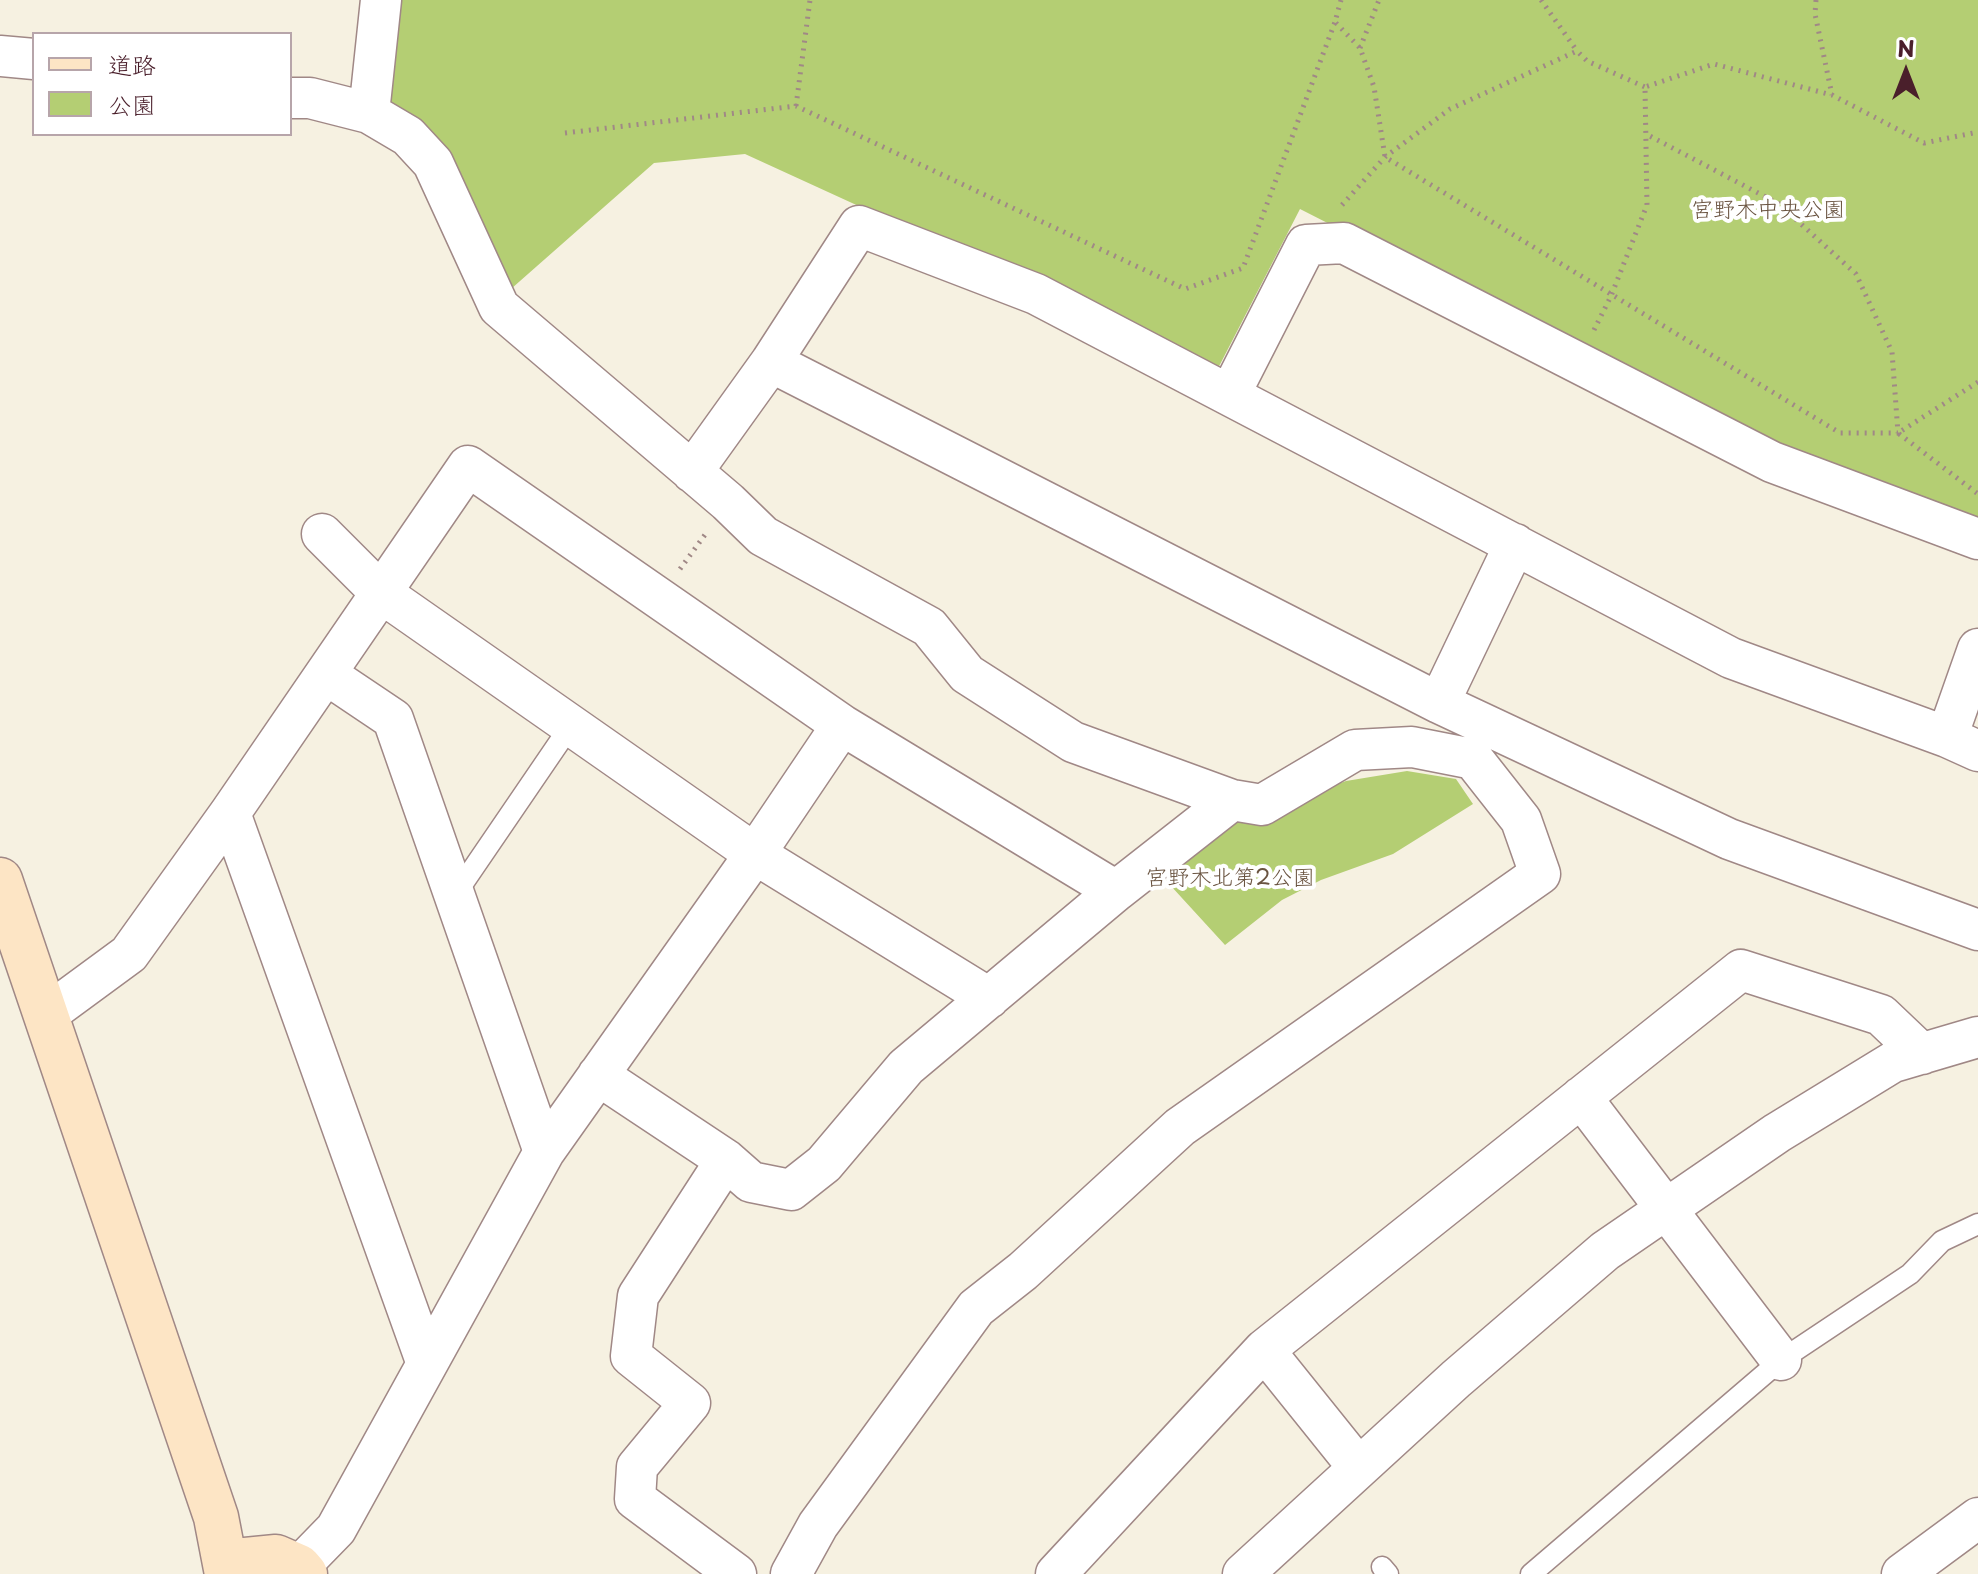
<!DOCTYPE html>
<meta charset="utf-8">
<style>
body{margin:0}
#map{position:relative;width:1978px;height:1574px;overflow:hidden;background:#f6f1e1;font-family:"Playpen Sans","Klee One",sans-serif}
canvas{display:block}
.legend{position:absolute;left:32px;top:32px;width:260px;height:104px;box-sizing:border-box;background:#fff;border:2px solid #b7a5aa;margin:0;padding:10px 14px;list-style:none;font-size:24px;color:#4a1f2b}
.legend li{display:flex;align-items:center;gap:16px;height:40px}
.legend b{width:40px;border:2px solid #b7a5aa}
.north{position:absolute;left:1866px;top:32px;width:80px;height:80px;-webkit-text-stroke:6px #fff;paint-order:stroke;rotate:0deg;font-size:22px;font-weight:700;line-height:32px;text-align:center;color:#4a1f2b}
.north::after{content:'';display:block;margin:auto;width:28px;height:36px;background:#4a1f2b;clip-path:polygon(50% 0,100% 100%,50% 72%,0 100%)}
</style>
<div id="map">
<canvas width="1978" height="1574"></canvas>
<ul class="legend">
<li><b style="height:10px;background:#fde5c5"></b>道路</li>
<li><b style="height:22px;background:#b4ce73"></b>公園</li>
</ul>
<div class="north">N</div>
</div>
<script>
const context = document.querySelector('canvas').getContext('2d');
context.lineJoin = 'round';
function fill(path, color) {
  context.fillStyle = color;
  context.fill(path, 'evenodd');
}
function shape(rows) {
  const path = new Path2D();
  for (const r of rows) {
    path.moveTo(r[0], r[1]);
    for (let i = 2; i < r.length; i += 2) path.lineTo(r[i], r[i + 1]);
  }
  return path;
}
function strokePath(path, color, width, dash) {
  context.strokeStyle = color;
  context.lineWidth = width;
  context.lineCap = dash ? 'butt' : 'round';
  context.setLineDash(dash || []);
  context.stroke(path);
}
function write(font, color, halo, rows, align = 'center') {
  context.font = font + ' "Playpen Sans","Klee One",sans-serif';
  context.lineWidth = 8;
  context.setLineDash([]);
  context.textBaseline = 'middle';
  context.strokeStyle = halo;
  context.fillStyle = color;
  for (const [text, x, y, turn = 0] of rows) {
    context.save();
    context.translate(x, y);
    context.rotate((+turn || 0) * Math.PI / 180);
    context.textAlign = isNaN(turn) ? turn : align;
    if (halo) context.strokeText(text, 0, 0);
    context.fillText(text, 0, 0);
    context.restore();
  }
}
fill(shape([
 [386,0,1978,0,1978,529,1805,466,1300,209,1213,378,1042,290,745,154,654,163,503,296,377,106],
 [1407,771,1456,779,1473,804,1393,854,1321,880,1282,900,1225,945,1160,874,1212,830,1346,781]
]), '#b4ce73');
const lane = shape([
 [455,895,571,725],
 [1382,1567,1388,1574],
 [1531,1574,1781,1360,1910,1274,1942,1241,1978,1224]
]);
const street = shape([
 [0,56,34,59],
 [290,98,310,98,369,113,408,136,433,163,499,307,728,502,763,536,929,627,967,674,1073,742,1232,800,1262,805,1355,750,1412,747,1473,759,1521,820,1540,874,1180,1127,1023,1271,976,1308,818,1525,791,1574],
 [369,113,381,0],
 [771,362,1439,703,1729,839,1978,930],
 [1230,394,1306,245,1344,243,1772,462,1978,539],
 [692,472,771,362,859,226,1036,294,1731,658,1947,737,1978,751],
 [322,534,380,592,755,854,989,998],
 [326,674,393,719,544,1152],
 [1439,703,1515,544],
 [1947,737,1978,649],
 [230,813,427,1364],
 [46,1015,129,954,230,813,468,466,842,725,1116,891],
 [598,1075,726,1160,751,1182,791,1190,824,1164,906,1067,1116,891,1232,800],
 [1581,1097,1781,1360],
 [726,1160,638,1296,631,1356,690,1403,637,1467,635,1499,736,1574],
 [1358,1467,1264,1350,1741,970,1881,1015,1922,1054],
 [299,1567,336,1529,544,1152,755,854,842,725],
 [1056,1574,1264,1350],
 [1243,1574,1456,1379,1605,1251,1777,1133,1893,1062,1978,1037],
 [1902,1574,1978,1518]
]);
const secondary = shape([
 [0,880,216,1517,227,1574],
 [225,1562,276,1557,299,1567,305,1574]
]);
strokePath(lane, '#a08886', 23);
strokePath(street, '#a08886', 43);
strokePath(secondary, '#a08886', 47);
strokePath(shape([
 [1341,0,1335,22,1360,48,1374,87,1385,157,1840,433,1898,433,1892,352,1856,274,1779,204,1646,134],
 [1541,0,1577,51],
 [1816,0,1815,14,1832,95],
 [1360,48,1379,0],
 [796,106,810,0],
 [565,133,796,106,1185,289,1243,268,1335,22],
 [1342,205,1385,157,1450,109,1577,51,1587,61,1645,87],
 [1594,330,1611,296,1647,205,1645,87,1714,64,1832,95,1924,143,1978,132],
 [1978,382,1898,433,1978,494],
 [680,569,707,532]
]), '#a08886', 5, [2, 6]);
strokePath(lane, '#fff', 20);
strokePath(street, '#fff', 40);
strokePath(secondary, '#fde5c5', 44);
write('22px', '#6a5441', '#fff', [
 ["宮野木中央公園",1768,211],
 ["宮野木北第2公園",1230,879]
]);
</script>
